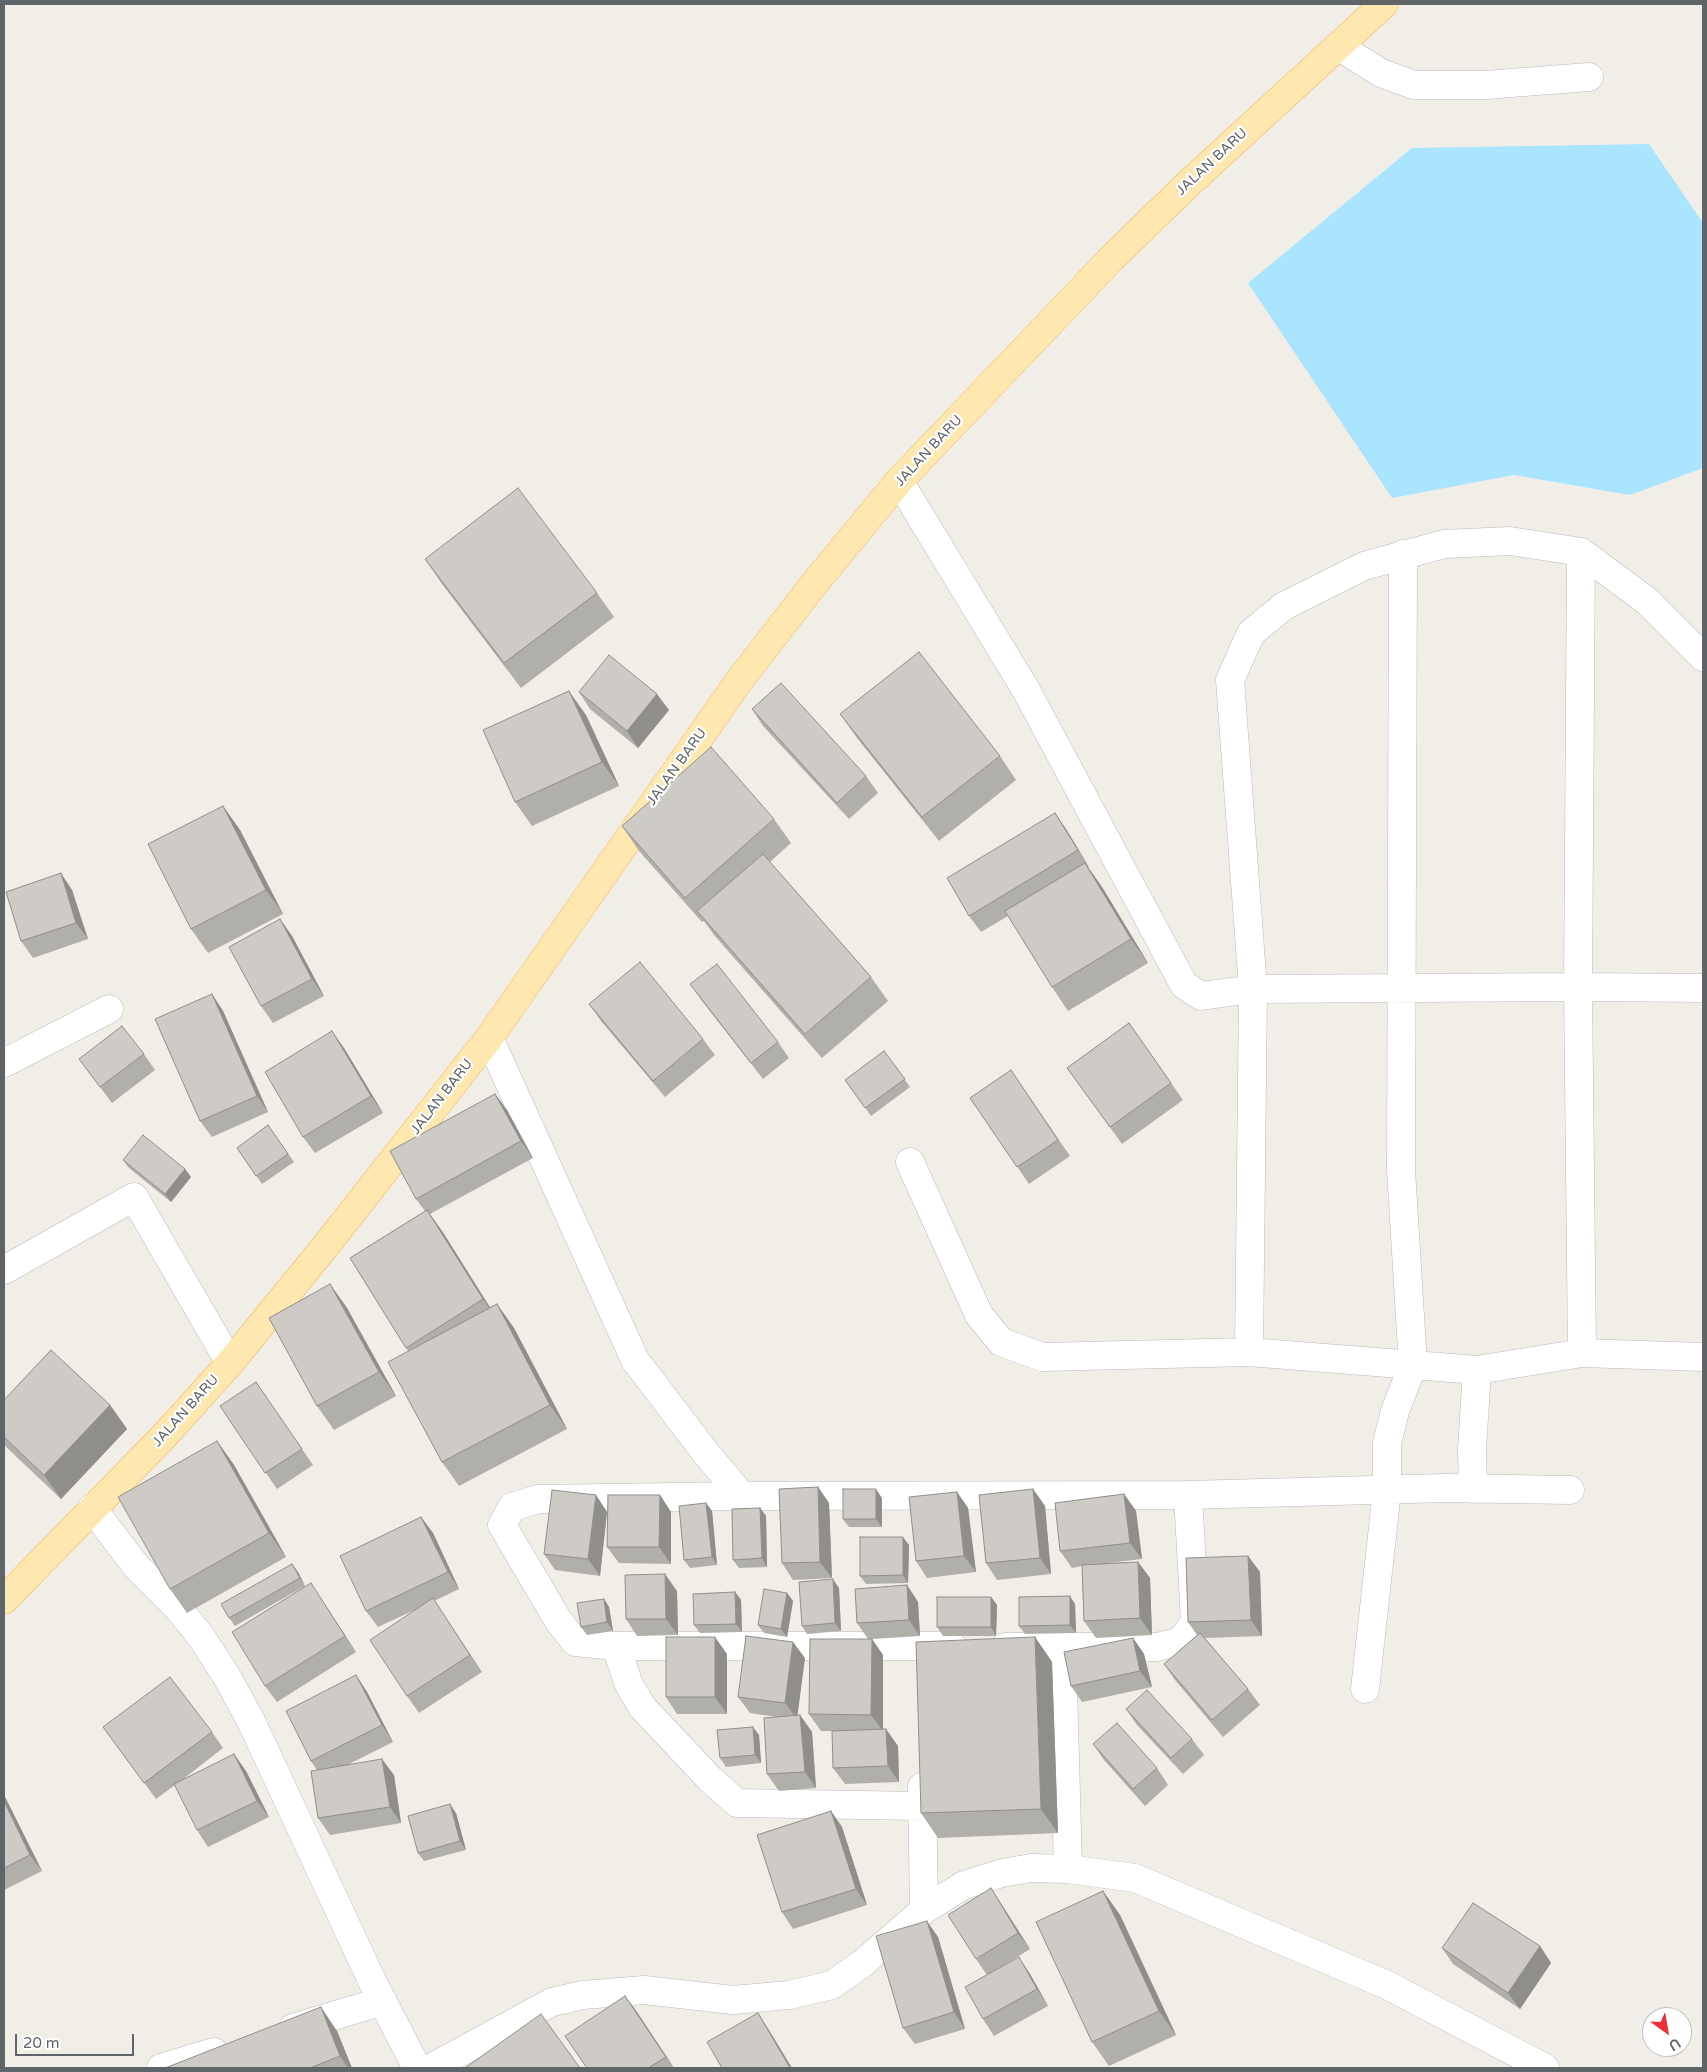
<!DOCTYPE html>
<style>
body{margin:0}
#map{position:relative;width:1707px;height:2072px;overflow:hidden;background:#f1eee7;font-family:"Varela Round",sans-serif}
canvas{display:block}
.frame{position:absolute;inset:0;border:5px solid #5f6468;pointer-events:none}
.north{position:absolute;left:1642px;top:2007px;width:50px;height:50px;box-sizing:border-box;background:#fff;border:1px solid #bfc1c3;border-radius:50%;rotate:148deg;font-size:14px;font-weight:700;line-height:20px;text-align:center;color:#5f6468}
.north::after{content:'';display:block;margin:auto;width:18px;height:22px;background:#f02e38;clip-path:polygon(50% 0,100% 100%,50% 72%,0 100%)}
.scale{position:absolute;left:15px;top:2034px;width:119px;height:22px;box-sizing:border-box;border:2px solid #5f6468;border-top:0;padding-left:6px;font-size:15px;line-height:18px;white-space:nowrap;color:#5f6468;-webkit-text-stroke:4px #fff;paint-order:stroke}
</style>
<div id="map">
<canvas width="1707" height="2072"></canvas>
<div class="frame"></div>
<div class="north">U</div>
<div class="scale">20 m</div>
</div>
<script>
const context = document.querySelector('canvas').getContext('2d');
context.lineJoin = 'round';
function fill(path, color) {
  context.fillStyle = color;
  context.fill(path, 'evenodd');
}
function shape(rows) {
  const path = new Path2D();
  for (const r of rows) {
    path.moveTo(r[0], r[1]);
    for (let i = 2; i < r.length; i += 2) path.lineTo(r[i], r[i + 1]);
  }
  return path;
}
function strokePath(path, color, width, dash) {
  context.strokeStyle = color;
  context.lineWidth = width;
  context.lineCap = dash ? 'butt' : 'round';
  context.setLineDash(dash || []);
  context.stroke(path);
}
function write(font, color, halo, rows, align = 'center') {
  context.font = font + ' "Varela Round",sans-serif';
  context.lineWidth = 4.5;
  context.setLineDash([]);
  context.textBaseline = 'middle';
  context.strokeStyle = halo;
  context.fillStyle = color;
  for (const [text, x, y, turn = 0] of rows) {
    context.save();
    context.translate(x, y);
    context.rotate((+turn || 0) * Math.PI / 180);
    context.textAlign = isNaN(turn) ? turn : align;
    if (halo) context.strokeText(text, 0, 0);
    context.fillText(text, 0, 0);
    context.restore();
  }
}
fill(shape([
 [1649,144,1703,223,1703,468,1630,495,1514,475,1392,498,1248,283,1412,148]
]), '#aae5ff');
const minor = shape([
 [1338,46,1381,73,1414,85,1485,85,1589,77],
 [899,481,1026,690,1184,985,1201,996,1253,989,1578,987,1703,988],
 [1581,552,1578,987,1582,1353],
 [489,1038,635,1360,705,1452,742,1496],
 [4,1063,109,1009],
 [910,1162,979,1315,1001,1342,1042,1357,1249,1352,1477,1370,1582,1353,1703,1357],
 [4,1270,134,1197,230,1363],
 [1249,1352,1253,989,1230,680,1251,633,1284,606,1364,566,1444,544,1510,541,1581,552,1647,601,1703,657],
 [1473,1489,1472,1450,1477,1370],
 [92,1508,136,1566,177,1607,202,1638,227,1677,251,1721,373,1983,417,2068],
 [616,1646,629,1685,643,1708,710,1779,737,1803,922,1806],
 [952,1646,616,1646,575,1642,558,1620,502,1525,512,1507,538,1499,742,1496,1188,1495,1446,1488,1570,1490],
 [1005,1647,1157,1647,1181,1641,1195,1622,1188,1495],
 [1062,1647,1068,1869],
 [1365,1689,1387,1491,1387,1443,1395,1411,1413,1365,1401,1170,1403,554],
 [922,1787,924,1910],
 [293,2028,383,2001],
 [161,2068,214,2052],
 [431,2068,552,2002,583,1995,644,1990,733,2000,789,1995,832,1985,863,1963,924,1910,964,1885,1002,1873,1031,1868,1068,1869,1135,1878,1387,1985,1545,2068]
]);
const major = shape([
 [4,1600,166,1434,230,1363,324,1248,489,1038,739,681,814,584,899,481,1111,259,1186,186,1384,4]
]);
strokePath(minor, '#b8bbbe', 29);
strokePath(major, '#f7b75a', 29);
strokePath(minor, '#fff', 28);
strokePath(major, '#ffe8af', 28);
fill(shape([
 [425,559,597,593,614,617,521,688,442,584],
 [579,692,669,710,638,748,590,709],
 [752,709,866,776,878,793,849,819,763,726],
 [840,714,1000,756,1016,780,939,841,857,738],
 [586,715,619,786,532,826,515,802],
 [223,806,240,830,283,914,208,953,191,929],
 [1055,813,1066,829,1089,867,1088,867,1102,887,1148,963,1068,1011,1052,987,1008,916,981,932,969,916],
 [774,819,791,843,770,862,871,977,888,1001,822,1058,714,935,704,921,702,922,639,851,622,826],
 [72,890,88,939,33,958,21,941],
 [280,919,292,936,324,996,273,1023,261,1006],
 [690,984,778,1042,789,1058,763,1079,702,1001],
 [212,994,223,1011,268,1112,212,1137,200,1121],
 [589,1004,703,1039,715,1055,665,1097,601,1021],
 [1129,1023,1183,1100,1122,1144,1067,1068],
 [344,1048,383,1113,315,1153,303,1137],
 [884,1051,910,1087,871,1116,845,1080],
 [144,1054,155,1070,112,1103,79,1059],
 [1011,1070,1070,1156,1029,1184,970,1098],
 [495,1094,507,1110,533,1158,430,1214,444,1234,490,1307,497,1304,514,1328,567,1429,459,1486,442,1462,408,1351,350,1258,425,1211,416,1199],
 [268,1125,294,1162,262,1184,237,1148],
 [123,1160,185,1169,191,1177,171,1202,129,1168],
 [330,1284,347,1308,396,1396,334,1430,317,1406],
 [256,1382,313,1465,277,1489,220,1406],
 [4,1400,110,1405,127,1429,61,1499,4,1445],
 [217,1441,234,1465,286,1557,187,1613,170,1589],
 [818,1487,829,1503,832,1578,793,1580,782,1563],
 [1033,1489,1045,1506,1051,1574,997,1580,986,1563],
 [957,1492,968,1508,976,1572,927,1578,916,1561],
 [1124,1494,1136,1511,1142,1559,1108,1563,1138,1562,1150,1578,1152,1635,1096,1638,1084,1621,1082,1566,1072,1568,1060,1551],
 [596,1495,607,1512,600,1576,555,1570,544,1554],
 [660,1495,671,1512,671,1564,619,1563,607,1547],
 [882,1498,882,1527,849,1527,843,1519],
 [706,1503,712,1511,717,1565,690,1568,684,1560],
 [760,1508,766,1516,767,1567,739,1568,733,1560],
 [421,1517,433,1533,459,1589,434,1601,482,1672,419,1713,407,1696,419,1608,378,1627,366,1611],
 [909,1545,908,1583,866,1584,860,1576],
 [1248,1556,1260,1572,1262,1636,1205,1638,1248,1689,1260,1705,1223,1737,1175,1680,1164,1664,1197,1635,1188,1622],
 [298,1572,305,1586,235,1626,229,1618],
 [907,1585,918,1602,920,1636,872,1639,883,1655,883,1729,898,1746,899,1782,845,1784,833,1768,846,1731,821,1731,809,1714,868,1639,857,1623],
 [839,1588,841,1631,807,1634,802,1626],
 [677,1591,678,1635,637,1636,626,1619],
 [735,1592,741,1600,742,1632,700,1633,694,1625],
 [787,1593,793,1601,787,1637,764,1633,758,1625],
 [991,1597,997,1605,996,1636,943,1636,937,1627],
 [604,1599,609,1607,613,1631,587,1635,581,1627],
 [322,1600,356,1652,277,1702,265,1686],
 [1075,1604,1076,1633,1025,1634,1019,1626],
 [1035,1637,1052,1662,1058,1833,938,1838,921,1813],
 [1133,1638,1144,1654,1152,1687,1082,1702,1071,1686],
 [727,1654,727,1714,677,1714,666,1697],
 [805,1658,797,1715,800,1715,812,1732,816,1788,779,1791,767,1774,777,1717,750,1713,738,1697],
 [356,1675,367,1692,393,1742,347,1765,394,1775,401,1823,330,1835,318,1818,317,1770,311,1761],
 [1126,1709,1192,1739,1204,1755,1183,1774,1137,1725],
 [103,1727,212,1732,223,1748,182,1780,234,1754,246,1771,269,1817,208,1847,197,1830,175,1785,156,1799],
 [759,1735,761,1763,726,1767,720,1758],
 [1093,1744,1157,1768,1168,1785,1145,1806,1104,1760],
 [4,1795,42,1871,4,1890],
 [831,1811,842,1827,867,1905,793,1929,782,1912],
 [456,1813,466,1850,424,1861,418,1853],
 [1103,1891,1120,1915,1176,2035,1109,2066,1092,2042],
 [1002,1905,1030,1949,1004,1965,1030,1974,1048,2006,994,2036,983,2019,987,1975,976,1959],
 [938,1937,965,2029,915,2044,903,2028],
 [1540,1946,1551,1963,1520,2009,1453,1964,1442,1948],
 [625,1996,637,2012,674,2068,587,2068],
 [337,2031,352,2068,165,2068]
]), '#b1afaa');
fill(shape([
 [569,691,586,715,619,786,602,762],
 [657,694,669,710,638,748,627,731],
 [223,806,240,830,283,914,266,890],
 [1055,813,1066,829,1089,867,1078,850],
 [1085,863,1102,887,1148,963,1131,939],
 [61,873,72,890,88,939,76,923],
 [280,919,292,936,324,996,312,979],
 [212,994,223,1011,268,1112,257,1096],
 [332,1031,344,1048,383,1113,371,1096],
 [495,1094,507,1110,533,1158,521,1141],
 [185,1169,191,1177,171,1202,165,1194],
 [427,1210,444,1234,500,1324,483,1299],
 [330,1284,347,1308,396,1396,379,1372],
 [497,1304,514,1328,567,1429,550,1405],
 [110,1405,127,1429,61,1499,44,1475],
 [217,1441,234,1465,286,1557,269,1533],
 [818,1487,829,1503,832,1578,820,1562],
 [876,1489,882,1498,882,1527,876,1519],
 [1033,1489,1045,1506,1051,1574,1040,1558],
 [957,1492,968,1508,976,1572,964,1556],
 [1124,1494,1136,1511,1142,1559,1130,1543],
 [596,1495,607,1512,600,1576,588,1559],
 [660,1495,671,1512,671,1564,659,1547],
 [706,1503,712,1511,717,1565,712,1557],
 [760,1508,766,1516,767,1567,762,1558],
 [421,1517,433,1533,459,1589,448,1572],
 [903,1537,909,1545,908,1583,903,1575],
 [1248,1556,1260,1572,1262,1636,1251,1620],
 [1138,1562,1150,1578,1152,1635,1140,1618],
 [292,1564,298,1572,305,1586,300,1578],
 [665,1574,677,1591,678,1635,666,1619],
 [833,1579,839,1588,841,1631,835,1623],
 [311,1583,322,1600,356,1652,345,1636],
 [907,1585,918,1602,920,1636,909,1620],
 [735,1592,741,1600,742,1632,736,1624],
 [787,1593,793,1601,787,1637,781,1629],
 [1070,1596,1075,1604,1076,1633,1070,1625],
 [991,1597,997,1605,996,1636,991,1627],
 [433,1598,444,1615,482,1672,470,1655],
 [604,1599,609,1607,613,1631,607,1622],
 [715,1637,727,1654,727,1714,715,1697],
 [1035,1637,1052,1662,1058,1833,1041,1809],
 [1133,1638,1144,1654,1152,1687,1140,1671],
 [872,1639,883,1655,883,1731,871,1715],
 [793,1642,805,1658,797,1719,785,1703],
 [356,1675,367,1692,393,1742,382,1725],
 [800,1715,812,1732,816,1788,805,1772],
 [753,1727,759,1735,761,1763,755,1755],
 [886,1729,898,1746,899,1782,888,1766],
 [234,1754,246,1771,269,1817,257,1801],
 [382,1759,394,1775,401,1823,390,1807],
 [4,1795,42,1871,30,1855,4,1801],
 [450,1804,456,1813,466,1850,460,1841],
 [831,1811,842,1827,867,1905,856,1889],
 [991,1888,1002,1905,1030,1949,1018,1933],
 [1103,1891,1120,1915,1176,2035,1159,2011],
 [927,1921,938,1937,965,2029,954,2012],
 [1540,1946,1551,1963,1520,2009,1508,1993],
 [1019,1957,1030,1974,1048,2006,1037,1989],
 [625,1996,637,2012,674,2068,666,2057],
 [321,2007,337,2031,352,2068,348,2068,340,2056],
 [758,2013,769,2030,792,2068,790,2068]
]), '#908e8b');
const building = shape([
 [518,488,597,593,504,663,425,559,518,488],
 [919,652,1000,756,922,817,840,714,919,652],
 [609,655,657,694,627,731,579,692,609,655],
 [781,683,866,776,837,803,752,709,781,683],
 [569,691,602,762,515,802,483,730,569,691],
 [711,747,774,819,685,898,622,826,711,747],
 [223,806,266,890,191,929,148,844,223,806],
 [1055,813,1078,850,969,916,947,878,1055,813],
 [763,854,871,977,805,1034,697,911,763,854],
 [1085,863,1131,939,1052,987,1005,911,1085,863],
 [61,873,76,923,21,941,6,892,61,873],
 [280,919,312,979,261,1006,229,947,280,919],
 [640,962,703,1039,653,1081,589,1004,640,962],
 [717,964,778,1042,751,1063,690,984,717,964],
 [212,994,257,1096,200,1121,155,1019,212,994],
 [1129,1023,1171,1083,1110,1127,1067,1068,1129,1023],
 [122,1026,144,1054,100,1087,79,1059,122,1026],
 [332,1031,371,1096,303,1137,265,1072,332,1031],
 [884,1051,905,1079,865,1108,845,1080,884,1051],
 [1011,1070,1058,1140,1017,1167,970,1098,1011,1070],
 [495,1094,521,1141,416,1199,390,1151,495,1094],
 [268,1125,288,1154,256,1176,237,1148,268,1125],
 [143,1135,185,1169,165,1194,123,1160,143,1135],
 [427,1210,483,1299,406,1348,350,1258,427,1210],
 [330,1284,379,1372,317,1406,269,1318,330,1284],
 [497,1304,550,1405,442,1462,388,1362,497,1304],
 [51,1350,110,1405,44,1475,4,1437,4,1400,51,1350],
 [256,1382,302,1449,265,1473,220,1406,256,1382],
 [217,1441,269,1533,170,1589,118,1497,217,1441],
 [818,1487,820,1562,782,1563,779,1489,818,1487],
 [843,1489,876,1489,876,1519,843,1519,843,1489],
 [1033,1489,1040,1558,986,1563,979,1495,1033,1489],
 [552,1490,596,1495,588,1559,544,1554,552,1490],
 [957,1492,964,1556,916,1561,909,1497,957,1492],
 [1124,1494,1130,1543,1060,1551,1055,1503,1124,1494],
 [608,1495,660,1495,659,1547,607,1547,608,1495],
 [706,1503,712,1557,684,1560,679,1506,706,1503],
 [760,1508,762,1558,733,1560,732,1509,760,1508],
 [421,1517,448,1572,366,1611,340,1556,421,1517],
 [860,1537,903,1537,903,1575,860,1576,860,1537],
 [1248,1556,1251,1620,1188,1622,1186,1558,1248,1556],
 [1138,1562,1140,1618,1084,1621,1082,1565,1138,1562],
 [292,1564,300,1578,229,1618,221,1604,292,1564],
 [665,1574,666,1619,626,1619,625,1575,665,1574],
 [833,1579,835,1623,802,1626,799,1582,833,1579],
 [311,1583,345,1636,265,1686,232,1632,311,1583],
 [907,1585,909,1620,857,1623,855,1589,907,1585],
 [764,1589,787,1593,781,1629,758,1625,764,1589],
 [735,1592,736,1624,694,1625,693,1594,735,1592],
 [1070,1596,1070,1625,1019,1626,1019,1597,1070,1596],
 [937,1597,991,1597,991,1627,937,1627,937,1597],
 [433,1598,470,1655,407,1696,370,1640,433,1598],
 [604,1599,607,1622,581,1627,577,1603,604,1599],
 [1200,1633,1248,1689,1212,1720,1164,1664,1200,1633],
 [746,1636,793,1642,785,1703,738,1697,746,1636],
 [666,1637,715,1637,715,1697,666,1697,666,1637],
 [1035,1637,1041,1809,921,1813,916,1642,1035,1637],
 [1133,1638,1140,1671,1071,1686,1064,1652,1133,1638],
 [810,1639,872,1639,871,1715,809,1714,810,1639],
 [356,1675,382,1725,311,1761,286,1711,356,1675],
 [170,1677,212,1732,144,1783,103,1727,170,1677],
 [1147,1690,1192,1739,1171,1758,1126,1709,1147,1690],
 [800,1715,805,1772,767,1774,764,1718,800,1715],
 [1117,1723,1157,1768,1133,1789,1093,1744,1117,1723],
 [753,1727,755,1755,720,1758,717,1730,753,1727],
 [886,1729,888,1766,833,1768,832,1731,886,1729],
 [234,1754,257,1801,197,1830,174,1784,234,1754],
 [382,1759,390,1807,318,1818,311,1771,382,1759],
 [4,1801,30,1855,4,1868,4,1801],
 [450,1804,460,1841,418,1853,408,1816,450,1804],
 [831,1811,856,1889,782,1912,757,1835,831,1811],
 [991,1888,1018,1933,976,1959,948,1915,991,1888],
 [1103,1891,1159,2011,1092,2042,1036,1922,1103,1891],
 [1473,1903,1540,1946,1508,1993,1442,1948,1473,1903],
 [927,1921,954,2012,903,2028,876,1936,927,1921],
 [1019,1957,1037,1989,983,2019,965,1987,1019,1957],
 [625,1996,666,2057,648,2068,587,2068,565,2036,625,1996],
 [321,2007,340,2056,310,2068,165,2068,321,2007],
 [758,2013,790,2068,722,2068,707,2042,758,2013],
 [541,2014,580,2068,465,2068,541,2014]
]);
fill(building, '#cecbc6');
strokePath(building, '#908e8b', 1);
write('14px', '#5f6468', '#fff', [
 ["JALAN BARU",1212,162,-43],
 ["JALAN BARU",929,451,-47],
 ["JALAN BARU",677,767,-54],
 ["JALAN BARU",442,1097,-52],
 ["JALAN BARU",186,1411,-48]
]);
</script>
